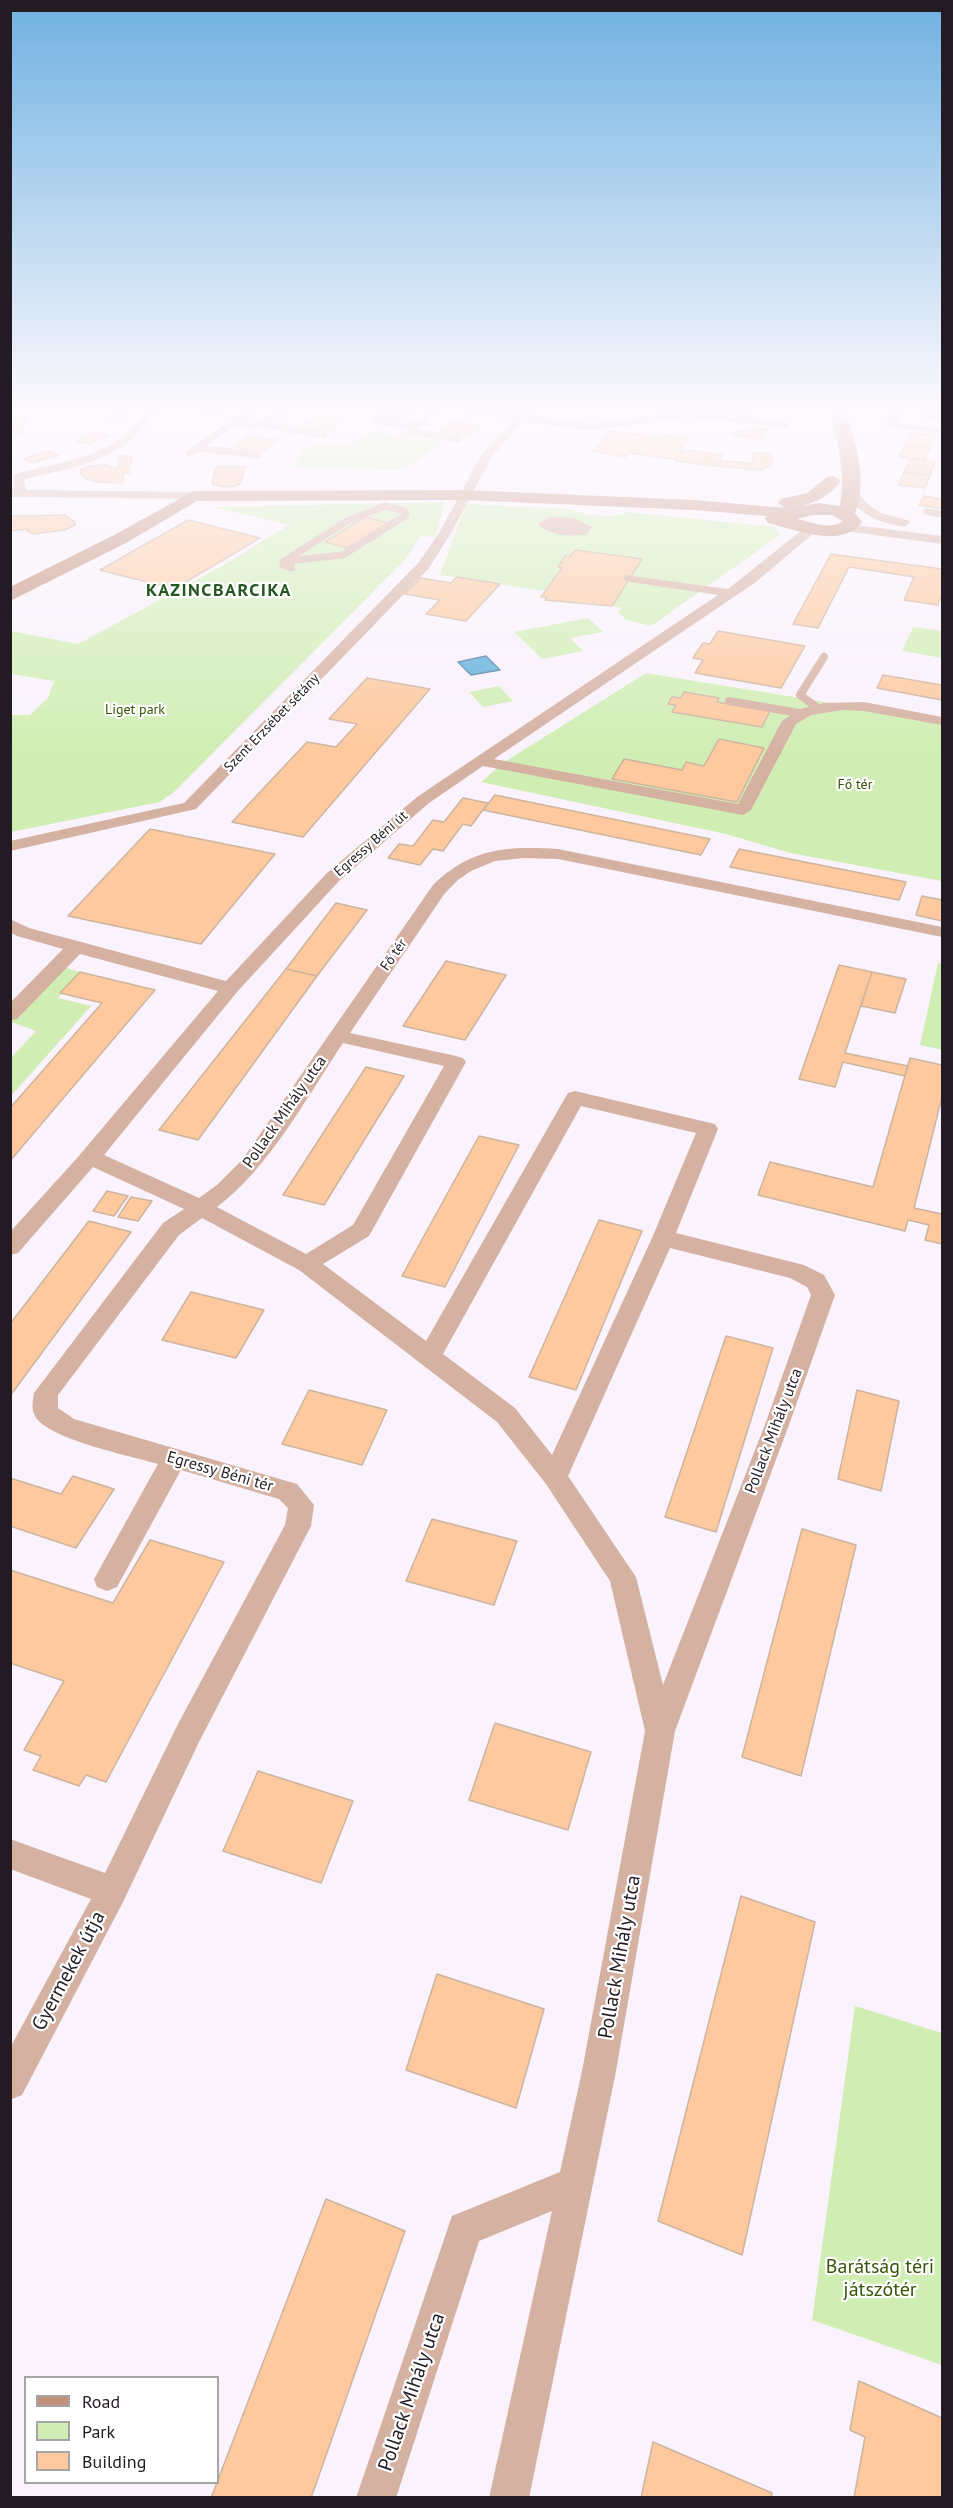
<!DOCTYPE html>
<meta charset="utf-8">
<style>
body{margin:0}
#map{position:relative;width:953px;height:2508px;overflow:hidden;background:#faf2fc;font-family:"PT Sans",sans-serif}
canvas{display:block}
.frame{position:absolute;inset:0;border:12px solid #221b24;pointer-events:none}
.legend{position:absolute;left:24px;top:2376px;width:195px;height:108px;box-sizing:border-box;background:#fff;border:2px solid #a7a4a7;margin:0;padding:8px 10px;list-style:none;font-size:18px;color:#221b24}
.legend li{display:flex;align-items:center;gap:12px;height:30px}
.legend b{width:30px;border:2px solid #a7a4a7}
</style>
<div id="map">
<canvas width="953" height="2508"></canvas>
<div class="frame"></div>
<ul class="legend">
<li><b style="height:8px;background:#c39079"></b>Road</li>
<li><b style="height:16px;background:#d0eeb3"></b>Park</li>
<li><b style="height:16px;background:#fec99e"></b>Building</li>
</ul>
</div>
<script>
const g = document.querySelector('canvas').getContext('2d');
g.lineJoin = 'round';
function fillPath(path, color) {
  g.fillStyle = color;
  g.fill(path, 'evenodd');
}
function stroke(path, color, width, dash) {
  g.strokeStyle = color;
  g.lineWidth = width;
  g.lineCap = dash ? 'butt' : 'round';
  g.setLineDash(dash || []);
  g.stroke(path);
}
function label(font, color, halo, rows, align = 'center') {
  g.font = font + ' "PT Sans",sans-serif';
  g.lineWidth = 4.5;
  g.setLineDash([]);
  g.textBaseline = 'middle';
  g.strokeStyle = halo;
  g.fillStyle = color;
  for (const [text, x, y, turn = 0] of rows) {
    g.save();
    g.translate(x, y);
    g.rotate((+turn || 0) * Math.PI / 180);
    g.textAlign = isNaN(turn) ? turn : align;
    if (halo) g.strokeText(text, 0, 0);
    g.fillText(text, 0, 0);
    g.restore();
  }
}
fillPath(new Path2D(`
 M370,431l74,11 -41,28 -109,-2 8,-20 22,-4h26z
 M445,502l-10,35 -14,-1 -16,24 -231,232 -14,10 -149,30v-117h19l18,-17 6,-17 -43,-7v-43l67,13 146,-79 65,-40 -77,-18z
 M466,504l105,5 18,6 22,1 16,-4 148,15 5,8 -129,91 -24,-6 -9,-7 3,-5 -9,-2 30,-47 -67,-9 -30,41 -105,-16z
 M588,618l15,14 -33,6 13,13 -41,8 -28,-27z
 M913,627l29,4v27l-40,-7z
 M646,673l296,48v160l-152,-28 -64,-19 -245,-52 22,-19z
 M499,686l14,15 -30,6 -14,-15z
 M938,963l4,1v86l-22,-5z
 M64,967l16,5 -22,26 33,8 -80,90v-38l25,-27 -24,-9z
 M855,2006l87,27v332l-130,-45z`), '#d0eeb3');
const water = new Path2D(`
 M486,656l14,14 -29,5 -13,-13z`);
fillPath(water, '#5aacd9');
stroke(water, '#4980a3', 1.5);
const building = new Path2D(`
 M11,404h20l-2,7h-19z
 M215,404h22l-17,12 -19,-3z
 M721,404h35l-9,12 -32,-4z
 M927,406l15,2v12l-21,-3z
 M387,407l29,4 -13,10 -29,-4z
 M113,411h17l-4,10h-18z
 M313,417l29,4 -13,10 -30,-4z
 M27,419l-6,14h-11v-13z
 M451,421l30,4 -11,11 -31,-4z
 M752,427l17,2 -8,10 -29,-4 4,-5 12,1z
 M610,431l49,6 2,-2 28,3 -15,21 -46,-6 -3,4 -32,-6z
 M95,432l14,3 -19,9 -14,-3z
 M911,433l24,2 -5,13 -25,-3z
 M248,436l30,4 -15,11 -30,-4z
 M905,445l25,3 -5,12 -26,-3z
 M683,450l39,5 -7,11 -40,-5z
 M49,451l10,4 -27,8 -9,-4z
 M753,453l17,1 3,11 -13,5 -43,-4 4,-5 32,2z
 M119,456h13l-3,17h-5l-1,10 -26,-1 -11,-3 -6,-6 1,-3 9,-4 16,-1 12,4z
 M910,459l25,3 -5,13 -26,-3z
 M216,467h29l-4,16 -5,3 -12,1 -12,-3z
 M904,472l26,3 -5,13 -26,-3z
 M924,496l18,3v10l-23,-4z
 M65,515l10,7v3l-10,5 -32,4 -6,-3 1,-2 -18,2v-15z
 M365,517l23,6 -41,25 -22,-6z
 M188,520l72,18 -86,51 -74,-19z
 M575,550l67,9 -30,47 -67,-6 2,-3h-6l21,-29 -4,-1 7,-11 5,1z
 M831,554l111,15v25l-4,11 -34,-5 10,-23 -65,-10 -31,61 -25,-4z
 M457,577l43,7 -34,37 -40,-7 14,-14 -35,-6 16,-16 30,5z
 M718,631l87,15 -24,42 -86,-15 8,-13 -10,-2 10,-15 7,1z
 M883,675l59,10v15l-65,-12z
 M367,678l63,11 -127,148 -71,-15 75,-80 29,5 21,-23 -28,-5z
 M684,692l35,6 -2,4 53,9 -8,16 -90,-15 4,-7 -8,-1 4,-7 9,1z
 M719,739l45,9 -27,54 -125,-23 12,-20 58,11 4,-8 18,4z
 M495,795l215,44 -9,16 -218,-45z
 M463,798l25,5 -17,23 -8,-2 -20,27 -10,-2 -13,16 -32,-7 11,-14 14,2 20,-26 11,2z
 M150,829l125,25 -74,90 -133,-28z
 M739,849l167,33 -7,18 -169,-33z
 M922,896l20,4v21l-26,-6z
 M336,903l31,7 -50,66 -31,-7z
 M446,961l60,14 -41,65 -62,-14z
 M839,965l33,7 -27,81 63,13 -3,10 -62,-14 -8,25 -36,-8z
 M286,969l31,7 -119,164 -39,-10z
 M80,972l75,18 -145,171v-53l92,-105 -42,-10z
 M872,972l34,7 -11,34 -34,-7z
 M910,1058l32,7v32l-28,111 28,6v30l-17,-4 4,-15 -21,-5 -3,11 -147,-36 12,-33 103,25z
 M366,1067l38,9 -80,129 -41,-10z
 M479,1136l40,9 -74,142 -43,-11z
 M107,1191l21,5 -14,20 -21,-5z
 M131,1197l21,4 -14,20 -20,-4z
 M599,1220l43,11 -66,159 -47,-13z
 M89,1221l42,11 -121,164v-72z
 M191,1292l73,18 -28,48 -74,-18z
 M726,1336l47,12 -57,184 -51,-15z
 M309,1390l78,20 -25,55 -80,-21z
 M857,1390l42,11 -18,90 -43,-12z
 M73,1476l41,13 -38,59 -66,-22v-48l51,16z
 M432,1519l85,22 -23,64 -88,-24z
 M802,1529l54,16 -55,231 -59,-19z
 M150,1540l74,22 -118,220 -20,-7 -7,11 -46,-16 8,-14 -17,-6 40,-69 -54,-18v-93l103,33z
 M495,1723l96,29 -23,78 -99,-30z
 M258,1771l95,30 -32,82 -98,-32z
 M741,1896l74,26 -73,333 -84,-34z
 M437,1974l107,35 -28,99 -110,-38z
 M326,2199l79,32 -94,267h-100z
 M859,2381l83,37v80h-88l11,-61 -15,-7z
 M653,2442l119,51 -1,5h-130z`);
fillPath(building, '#fec99e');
stroke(building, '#cdb49f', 1.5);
stroke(new Path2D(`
 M441,405l-32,27 50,7
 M571,407l3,-3
 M520,418l71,9 98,-13 96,10
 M376,421l39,5
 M265,425l59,10
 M198,448l60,7
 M190,453l49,-34
 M385,506l20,5 1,4 -63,40 -48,5 -5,4 1,4 -8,-3v-3l64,-41z
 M927,512l15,2`), '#d5b1a2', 7);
stroke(new Path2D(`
 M729,701l70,12
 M818,708l-18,-13 24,-38`), '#d5b1a2', 8);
fillPath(new Path2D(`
 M149,404h10c-23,53 -83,64 -135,75l2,11 168,2 6,4 -2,3 -188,-2v-8h4v-15c49,-12 111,-19 135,-70z
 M252,404h11l-19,18c23,5 33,-19 54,-18 -17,20 -38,30 -64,22l-2,-2 3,-7z
 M432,404h23l63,10 10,-10h11l-46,51 -42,78 -22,35 -233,241 -186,42v-10l174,-38 235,-241 20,-29 43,-79 31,-34 -76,-13z
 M897,404h10l-10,18 45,6v6l-56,-7 -2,-2z
 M852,488l4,1c16,24 26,25 52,31l2,3 -6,4c-26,-5 -44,-11 -58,-35z
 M549,517l24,1 19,9 -5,7c-15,3 -38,2 -49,-10z
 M848,524l94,12v8l-98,-13 -2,-3z
 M811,525l6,4 -2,3 -59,50 -262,177 244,45 44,-83 18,-12 24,-6 40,-1 78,15v8l-78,-14 -21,-1 -32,5 -15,9 -45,86 -8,5 -260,-49 -54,37 -90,78 -102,111 -133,163 95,43 18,-13 25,-25 191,-275c38,-37 74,-39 125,-36l384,78v10l-384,-78 -34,-1 -29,3 -24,10 -13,9 -13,13 -95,140 106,23 7,2 3,4 -97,174 -46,28 103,77 139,-243 3,-5 7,-2 140,33 3,5 -42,104 128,32 20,10 11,20 -45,127 -115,309 -59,340 -87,427h-40l63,-287 -73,30 -83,257h-40l96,-282 108,-44 22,-101 63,-340 -35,-150 -64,-97 -49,-62 -198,-152 -97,-52 -23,17 -121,160v13l16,11 223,65 17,21 -3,21 -112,216 -76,160 -101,193 -12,5v-52l81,-149 -81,-30v-30l95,34 74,-151 106,-197 3,-17 -9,-9 -98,-29 -64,117 -10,4 -10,-4 -3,-8 64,-115c-27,-8 -111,-25 -123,-48 -4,-7 -2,-16 -1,-23l129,-170 21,-14 -91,-42 -75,86 -8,2v-23l68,-75 140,-166 -138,-37 -63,65 -7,2v-18l53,-54 -46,-13 -7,-4v-13l19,9 197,53 101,-108 90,-76 301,-202 -88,-13 -5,-1 -2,-3 2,-3 103,14 79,-63zM343,1043l101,23 -91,159 -47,29 -89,-47c52,-39 90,-110 126,-164zM581,1106l115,27 -44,105 -100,217 -37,-47 -72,-54zM670,1248l120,30 17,9 4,8 -45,127 -103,263 -27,-108 -68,-101z`), '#d5b1a2');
fillPath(new Path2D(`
 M828,404h15c11,32 26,76 12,109l7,9c-20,28 -68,7 -94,1l-3,-4 2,-3 -73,-6 -230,-10 -267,1 -71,42 -116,58v-14l104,-52 80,-44 270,-1 230,10 91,8 -7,-5 3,-4 26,-6 20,-16 6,-1 8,5c-12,17 -32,25 -53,27l31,-5 21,3c6,-37 -3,-67 -12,-102zM812,515h20l11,6c-12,10 -32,1 -46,-2z`), '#c39079');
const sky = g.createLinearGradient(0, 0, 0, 755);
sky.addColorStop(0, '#6fb1e2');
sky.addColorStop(0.54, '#fdf9fe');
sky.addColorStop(1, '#fdf9fe00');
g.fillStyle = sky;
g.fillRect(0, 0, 953, 755);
label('14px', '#365405', '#fff', [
 ["Liget park",135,710],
 ["Fő tér",855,785]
]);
label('14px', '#221b24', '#fff', [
 ["Szent Erzsébet sétány",272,723,-46],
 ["Egressy Béni út",371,844,-41],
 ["Fő tér",394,955,-55]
]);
label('16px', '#221b24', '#fff', [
 ["Pollack Mihály utca",285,1112,-55],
 ["Pollack Mihály utca",774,1431,-69],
 ["Egressy Béni tér",220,1472,16]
]);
g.letterSpacing = '1.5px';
label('bold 18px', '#245722', '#fff', [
 ["KAZINCBARCIKA",219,591]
]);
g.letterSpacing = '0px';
label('20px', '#221b24', '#fff', [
 ["Pollack Mihály utca",620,1957,-80],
 ["Gyermekek útja",69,1971,-62],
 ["Pollack Mihály utca",412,2392,-71]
]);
label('20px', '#365405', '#fff', [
 ["Barátság téri",880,2267],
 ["játszótér",880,2290]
]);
</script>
